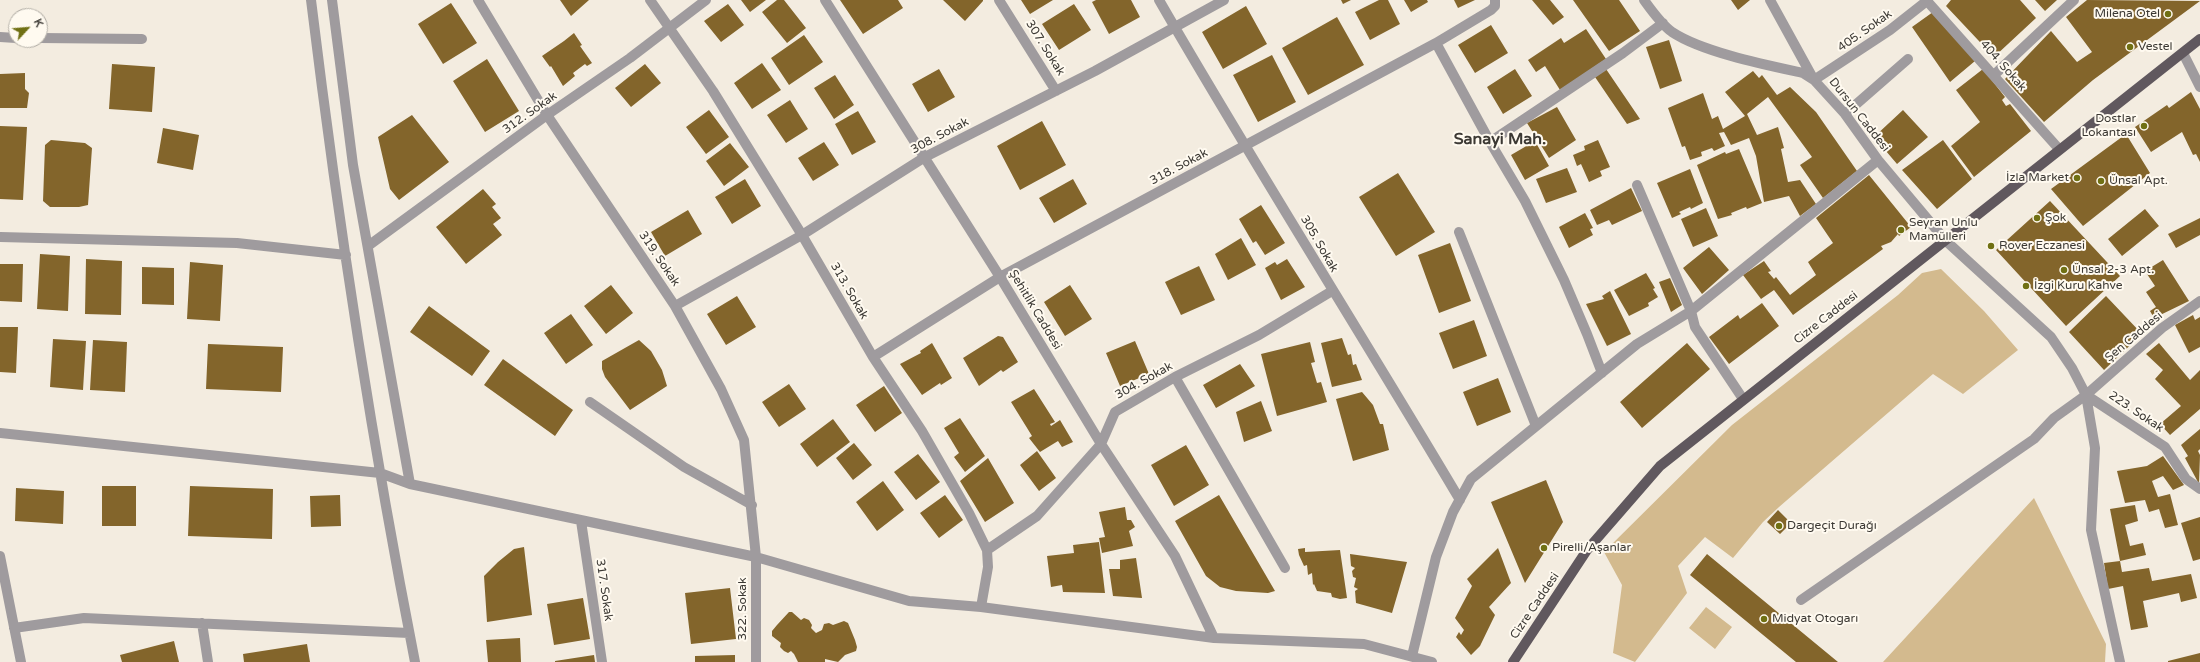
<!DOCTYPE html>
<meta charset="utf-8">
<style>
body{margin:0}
#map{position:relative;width:2200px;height:662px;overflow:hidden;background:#f3ece0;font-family:"Varela Round",sans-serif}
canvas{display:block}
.north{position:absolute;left:8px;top:8px;width:40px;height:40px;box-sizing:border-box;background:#fffaf0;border:1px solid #b1ada5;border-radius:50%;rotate:64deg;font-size:11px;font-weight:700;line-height:16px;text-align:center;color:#3c3934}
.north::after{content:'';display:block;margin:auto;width:14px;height:18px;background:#707013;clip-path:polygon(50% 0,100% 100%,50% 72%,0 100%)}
</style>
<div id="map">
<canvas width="2200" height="662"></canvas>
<div class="north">K</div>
</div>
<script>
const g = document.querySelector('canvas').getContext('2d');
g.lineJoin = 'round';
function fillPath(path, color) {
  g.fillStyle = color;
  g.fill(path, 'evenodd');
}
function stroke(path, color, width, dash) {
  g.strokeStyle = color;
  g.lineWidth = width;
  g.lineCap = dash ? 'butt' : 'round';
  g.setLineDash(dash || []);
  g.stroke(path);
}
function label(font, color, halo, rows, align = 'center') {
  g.font = font + ' "Varela Round",sans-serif';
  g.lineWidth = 4;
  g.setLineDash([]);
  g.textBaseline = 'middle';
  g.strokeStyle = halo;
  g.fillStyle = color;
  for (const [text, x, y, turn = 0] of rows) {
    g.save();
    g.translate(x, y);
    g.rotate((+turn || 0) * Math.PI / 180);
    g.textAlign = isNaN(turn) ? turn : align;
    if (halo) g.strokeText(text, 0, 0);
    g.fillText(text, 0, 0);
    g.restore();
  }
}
fillPath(new Path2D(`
 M1941,269l43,42 34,39 -55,44 -30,-20 -154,133 -16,15 -30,36 -28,-21 -27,29 9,27 -52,69 -22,-9 9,-68 -18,-33 128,-127 166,-130 24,-22z
 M2034,498l72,146 -1,18h-222z
 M1706,607l26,20 -17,22 -26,-21z`), '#d3ba8e');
fillPath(new Path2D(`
 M560,0h29l-18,16z
 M741,0h25l-16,12z
 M777,0h7l22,28 -19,15 -25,-31z
 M840,0h58l5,8 -40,26z
 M943,0h40v1l-18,20z
 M1021,0h32l-23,14z
 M1096,0h35l9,17 -31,17 -17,-32z
 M1341,0h10l-8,4z
 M1379,0h9l12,24 -30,16 -15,-28z
 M1404,0h23l1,2 -17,10z
 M1454,0h21l-17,8z
 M1532,0h18l14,17 -11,8z
 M1573,0h46l21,31 -31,20z
 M1731,0h19l-12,10z
 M1951,0h69l16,18 -42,39 -48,-51z
 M2035,0h22l-12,11z
 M2087,0l113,1 -107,79 -49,42 -39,-43 46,-48 26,31 15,-10 -26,-35z
 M451,3l26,40 -34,21 -25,-40z
 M728,4l16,21 -23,17 -17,-21z
 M1074,4l17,26 -32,20 -17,-26z
 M1246,6l21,38 -44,25 -21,-37z
 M1933,12l42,49 -25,21 -38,-55z
 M1337,17l27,48 -56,30 -26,-47z
 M1491,25l17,28 -33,20 -17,-28z
 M1586,29l20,30 -46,31 -15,-24 -9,6 -8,-12 33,-22 3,5z
 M574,33l8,12 -2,1 12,17 -5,3 -2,-2 -12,9 2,3 -12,10 -12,-20 -1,1 -8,-11 22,-15z
 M804,35l19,27 -34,23 -18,-27z
 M1669,40l13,41 -22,8 -14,-42z
 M1272,55l24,47 -38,20 -25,-47z
 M487,59l32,52 -34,21 -32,-51z
 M762,63l19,27 -29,19 -18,-26z
 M112,64l43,3 -3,45 -43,-3z
 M645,64l16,19 -30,24 -16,-19z
 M939,69l16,28 -27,15 -16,-28z
 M1515,69l17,27 -29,18 -16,-27z
 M1606,69l34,50 -13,5 -32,-47z
 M1983,69l22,28 -3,3 4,6 4,-2 21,27 -57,46 -23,-31 29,-24 -24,-32z
 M1753,71l6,7 3,-3 15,20 13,-8 26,25 41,59 -34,27 -23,-33 12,-8 -44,-60 -21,17 10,21 21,-8 6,21 -3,1 7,33 12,-2 16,24 -16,12 -11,-20 -25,6 -8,-46 -7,-18 -18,7 -7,-13 -5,1 6,13 -11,5 -2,-3 -11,4 1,4 -12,4 -5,-14 -3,1 -14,-39 35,-15 9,26 6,-3 5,13 22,-13 -20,-24z
 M25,73v16l4,4 -2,15h-27v-34z
 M835,75l19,30 -20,14 -20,-31z
 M2191,92l9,17v53l-4,-8 -3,1 -11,-23 -31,20 -16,-25 32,-22 2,3z
 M790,100l18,29 -22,14 -19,-28z
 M1557,107l19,33 -27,18 -22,-35z
 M709,110l20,27 -23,17 -20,-27z
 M1903,110l25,27 -31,27 -23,-27z
 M858,111l18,31 -24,13 -17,-31z
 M412,115l37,47 -50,38 -9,-11 -12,-52z
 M1042,121l24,44 -46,25 -23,-44z
 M0,126l27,1 -4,73 -23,-1z
 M163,128l36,7 -6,35 -36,-7z
 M2126,134l24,39 -67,53 -32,-37z
 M51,140l34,3 7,5 -4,57 -9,2h-29l-7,-6 2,-56z
 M1598,140l12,27 -10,4 2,5 -13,6 -8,-18 -4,2 -4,-11 12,-5 -1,-4z
 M1943,140l29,39 -35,30 -35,-39z
 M1535,141l14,25 -24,14 -14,-25z
 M824,142l15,23 -26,16 -15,-23z
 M730,143l19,24 -25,19 -18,-25z
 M1739,149l23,54 -15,6 -1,-2 -15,6 1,2 -14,4 -21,-54 28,-13 1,2z
 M1567,168l10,24 -31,11 -10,-24z
 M1690,169l13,34 -12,6 -1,-2 -11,5 2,2 -9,4 -15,-35z
 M1398,173l37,59 -39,24 -37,-59z
 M1869,175l42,52 -12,9 -1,-2 -7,8 -10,4 2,3 -90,66 -19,-25 -13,9 -18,-24 21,-14 7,10 -3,1 6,7 2,-2 14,18 26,-20 -8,-13 25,-19 -17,-25z
 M745,179l16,27 -29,18 -17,-27z
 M1073,179l14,25 -33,19 -15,-25z
 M1631,188l11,23 -30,14 -3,-5 -12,5 -7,-15z
 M483,189l13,15 -4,3 9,11 -8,6 9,11 -36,29 -30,-37z
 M2050,201l70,75 -54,50 -70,-76z
 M1261,205l24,38 -20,12 -9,-14 -3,2 -14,-24z
 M1706,208l12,28 -25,11 -12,-28z
 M2145,209l14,17 -37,30 -14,-17z
 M688,210l14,24 -37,22 -14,-24z
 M1585,213l8,15 -3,1 3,6 -24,13 -10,-21z
 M2200,218v17l-24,13 -8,-14z
 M1241,238l15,27 -28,15 -13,-26z
 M1450,243l21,58 -32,12 -21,-58z
 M1709,247l20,23 -27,24 -19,-26z
 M40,254l30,2 -2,55 -31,-2z
 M86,259l36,2 -1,54 -36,-1z
 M1287,259l18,28 -24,13 -16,-32 10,-6 2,3z
 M2163,260l26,41 -35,17 -4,-7 6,-4 -10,-15 9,-6 -10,-15z
 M190,262l33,3 -3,56 -33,-2z
 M0,264h23l-1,38 -22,-1z
 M1199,266l16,34 -34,15 -16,-33z
 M142,267l32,1v37l-32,-1z
 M1646,273l9,15 -2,1 5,8 -10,6 1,3 -20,10 -15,-26z
 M1670,278l12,27 -11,7 -12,-30z
 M611,285l22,28 -27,21 -22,-28z
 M1070,285l22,34 -27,17 -21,-34z
 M1610,291l21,43 -24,12 -21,-42 18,-5 -2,-3z
 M737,296l19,31 -30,18 -19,-31z
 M2106,296l36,38 -38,36 -35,-38z
 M1762,303l17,23 -50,38 -20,-27 29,-22 2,4z
 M429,306l61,45 -18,25 -62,-44z
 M571,314l22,31 -27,19 -22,-31z
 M2193,315l2,5 5,-3v30l-11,6 -14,-28z
 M1474,320l13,36 -34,13 -14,-36z
 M0,327h18l-2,46 -16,-1z
 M998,336l5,1 15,25 -15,10 -2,-2 -22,16 -16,-28z
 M1342,338l6,17 3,-1 2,11 3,-1 6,16 -30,7 -11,-44z
 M53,339l33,2 -3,49 -33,-3z
 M93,340l34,2 -2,50 -35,-2z
 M639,340l12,11 11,19 5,16 -37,24 -25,-33 -3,-8v-8z
 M1135,341l14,33 -29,12 -14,-33z
 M1310,342l5,20 -4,1 6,20 4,-1 6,20 -50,14 -16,-62z
 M932,343l20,35 -11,7 -1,-2 -18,12 -22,-31 21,-11 -1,-2z
 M1687,343l23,26 -68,59 -22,-26z
 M2159,343l31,37 10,-10v39l-30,26 -10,-11 21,-18 -26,-27 8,-9 -17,-16z
 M208,344l75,3 -2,45 -75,-3z
 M503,359l70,51 -18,26 -71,-51z
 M1240,364l15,22 -39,22 -13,-23z
 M1498,378l13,34 -34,14 -14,-34z
 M789,384l17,25 -27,18 -17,-25z
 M884,386l18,27 -27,19 -19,-27z
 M1034,389l21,33 -5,2 1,2 9,-6 13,22 -11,5 -4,-6 -18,11 -11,-14 3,-2 -21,-34z
 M1362,392l11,13 7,19h3l6,26 -36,11 -17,-62z
 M1261,401l11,30 -28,11 -8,-30z
 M960,418l25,38 -20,16 -11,-15 5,-4 -15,-25z
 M833,419l17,23 -33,25 -17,-23z
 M2200,429v20l-2,2 2,4 -1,29 -14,-26 3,-2 -7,-11z
 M854,443l18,22 -19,15 -17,-22z
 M1186,445l23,40 -35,21 -23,-41z
 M1037,451l19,27 -17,13 -19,-26z
 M918,454l22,28 -24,18 -22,-28z
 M2163,456l21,29 -11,5 -10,-14 -11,5 6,16 12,-3 8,31 -13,3 -6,-19 -10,3 -4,-12 -20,3 -8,-32 30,-5z
 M988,458l26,45 -29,19 -25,-41z
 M1546,480l17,42 -38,61 -34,-81z
 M883,481l21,29 -27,21 -21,-29z
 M102,486h34v40h-34z
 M190,486l83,3 -1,50 -84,-3z
 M16,488l48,3 -1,33 -48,-3z
 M340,495l1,31 -30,1 -1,-31z
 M945,495l18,25 -24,18 -19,-25z
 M1219,495l56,96 -7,2 -32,-2 -16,-4 -14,-11 -31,-55z
 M2135,505l3,16 -13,4 5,21 13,-3 3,12 -26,6 -10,-52z
 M1125,507l2,13h4l4,7 -6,4 4,15 -31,7 -3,-15 6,-1 -6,-25z
 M1778,510l13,13 -11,11 -13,-12z
 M2200,517v42l-7,2 -12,-38z
 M1099,542l6,51 -42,-1 -1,-7 -11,2 -4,-31 27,-3 -1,-8z
 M524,547l8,68 -45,7 -3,-46 14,-14 16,-13z
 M1305,548v4l35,-2 7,48 -7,1 -8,-2 -1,-4 -14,-2 -3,-7 -1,1 -1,-12 -4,2 -1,-10 -3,1 -5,-11 -1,-6z
 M1498,548l13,35 -22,24 6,8 -15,31 -9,9 -15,-18 3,-5 2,3 3,-5 -9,-12 17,-32 -5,-7z
 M1350,554l57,8 -15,51 -36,-10 -1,-12 3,-2 -4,-2 2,-9 -3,-1 -1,-6 3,-3 -4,-2z
 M1707,554l131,108h-42l-106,-87z
 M1136,558l6,40 -29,-2 -4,-27h11v-9z
 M2120,561l2,11 27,-4 3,13 39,-7 6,24 -16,4 -2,-9 -36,8 5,26 -17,3 -8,-44 -15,3 -4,-26z
 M730,588l6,51 -45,5 -6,-51z
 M583,598l7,41 -36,6 -7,-41z
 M789,612h3l9,8 3,-2 5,2 3,5 -1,3 5,5 6,-3 2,-6 5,-1 4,2 11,-4 4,2 7,17 2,7 -1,4 -11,4 -7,7 -13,-3v3h-27l-4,-8 -3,-3 -3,2 -4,-2 -4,-4 1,-4 -9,-7v-5l5,-6z
 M520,638l1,24h-33l-2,-22z
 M174,641l5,21h-57l-2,-7z
 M307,644l3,18h-66l-1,-8z
 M2200,653v9h-32v-1z
 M594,655l1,7h-40v-1z
 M735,655v7h-40v-6z`), '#83652b');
stroke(new Path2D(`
 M311,0c27,222 61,443 104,662
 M332,0l21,165 57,319
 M478,0l69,115 128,191 46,83 23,51 12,117v105
 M650,0l63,91 89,144 71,122 49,74 47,82 18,37 1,17 -7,40
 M825,0l175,277 101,167 74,112 39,82
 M999,0l57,91
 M1159,0c97,168 202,333 301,500
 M1644,0c8,11 17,24 28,32 30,20 94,33 131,41l11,7 31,34 33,46 68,81 105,96 21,31 14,27 9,53 -4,82 29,132
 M1770,0l44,80 76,-50 38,-30
 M1927,1l132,148
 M0,37l16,1
 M40,38l102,1
 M1436,43l54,99 35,59 39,79 23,54 15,39
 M2183,53l17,34
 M1994,75l80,-75
 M1845,114l63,-55
 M1490,142l133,-89 40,-30
 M1637,185l54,126 4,16 48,72
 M1459,232l77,194
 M0,237l237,6 109,12
 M368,246l179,-131 83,-57 76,-58
 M675,306l127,-71 123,-78 170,-86 129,-71
 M873,357l127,-80 436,-234 55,-33 4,-4v-6
 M1175,377l110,191
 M2086,395l79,52 21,32 14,10
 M590,402l94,65 68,38
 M0,433l380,40 30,11 346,73 153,44 72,6 233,31 150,6 68,18
 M581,521l21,141
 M987,550l50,-34 64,-72 14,-32 60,-35 84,-42 73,-44
 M0,556l21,106
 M1801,600l233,-161 20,-21 32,-23 76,-67 38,-27
 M202,623l6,39
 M14,628l70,-10 325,15
 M1412,656l24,-99 17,-45 18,-33 166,-135 54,-33 187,-151`), '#9f9b9e', 10);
stroke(new Path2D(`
 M1513,662l74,-112 73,-84 540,-427`), '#60585e', 10);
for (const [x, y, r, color] of [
 [2168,14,4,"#707013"],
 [2130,47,4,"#707013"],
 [2144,126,4,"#707013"],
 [2077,178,4,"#707013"],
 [2101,181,4,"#707013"],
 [2037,218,4,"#707013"],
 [1901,230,4,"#707013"],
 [1991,246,4,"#707013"],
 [2064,270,4,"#707013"],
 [2026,286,4,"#707013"],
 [1779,526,4,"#707013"],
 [1544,548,4,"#707013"],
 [1764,619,4,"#707013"]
]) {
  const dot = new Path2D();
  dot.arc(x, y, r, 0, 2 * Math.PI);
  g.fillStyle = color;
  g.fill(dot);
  stroke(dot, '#fffaf0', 1.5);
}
label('12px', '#3c3934', '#fffaf0', [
 ["Milena Otel",2160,14,"right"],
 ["Vestel",2138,47],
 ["Dostlar",2136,119,"right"],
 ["Lokantası",2136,133,"right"],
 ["İzla Market",2069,178,"right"],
 ["Ünsal Apt.",2109,181],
 ["Şok",2045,218],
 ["Seyran Unlu",1909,223],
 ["Mamülleri",1909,237],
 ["Rover Eczanesi",1999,246],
 ["Ünsal 2-3 Apt.",2072,270],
 ["İzgi Kuru Kahve",2034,286],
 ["Dargeçit Durağı",1787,526],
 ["Pirelli/Aşanlar",1552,548],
 ["Midyat Otogarı",1772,619]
], 'left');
label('12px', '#3c3934', '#fffaf0', [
 ["405. Sokak",1865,31,-35],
 ["307. Sokak",1045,48,58],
 ["404. Sokak",2003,66,49],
 ["312. Sokak",530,113,-35],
 ["Dursun Caddesi",1859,115,52],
 ["308. Sokak",940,136,-28],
 ["318. Sokak",1179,167,-28],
 ["305. Sokak",1319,244,60],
 ["319. Sokak",659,259,56],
 ["313. Sokak",849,291,60],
 ["Şehitlik Caddesi",1035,310,59],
 ["Cizre Caddesi",1826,318,-38],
 ["Şen Caddesi",2134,337,-40],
 ["304. Sokak",1144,381,-29],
 ["223. Sokak",2136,412,34],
 ["317. Sokak",604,590,82],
 ["Cizre Caddesi",1535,606,-56],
 ["322. Sokak",743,609,-90]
]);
label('bold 16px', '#3c3934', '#fffaf0', [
 ["Sanayi Mah.",1500,140]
]);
</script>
